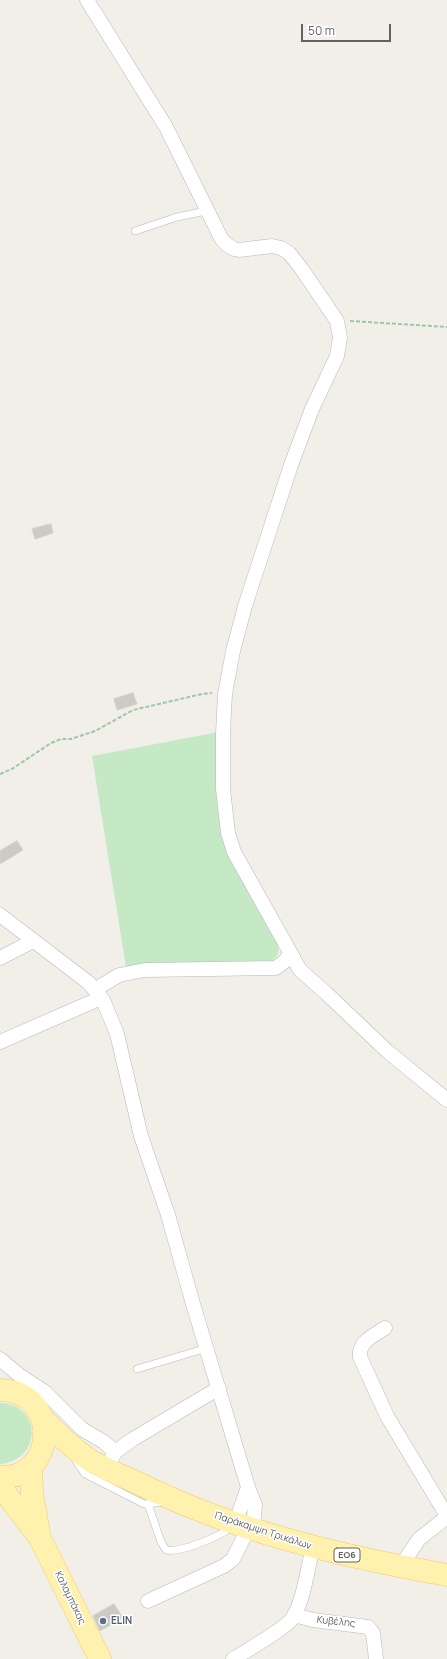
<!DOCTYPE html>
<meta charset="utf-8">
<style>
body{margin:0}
#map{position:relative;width:447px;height:1659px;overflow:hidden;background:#f1efe8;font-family:Manrope,sans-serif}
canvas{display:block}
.scale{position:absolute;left:301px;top:24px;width:90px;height:18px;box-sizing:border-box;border:2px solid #5f6368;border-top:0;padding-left:5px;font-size:12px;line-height:14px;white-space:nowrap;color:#5f6368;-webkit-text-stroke:3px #fff;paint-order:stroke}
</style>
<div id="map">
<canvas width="447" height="1659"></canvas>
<div class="scale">50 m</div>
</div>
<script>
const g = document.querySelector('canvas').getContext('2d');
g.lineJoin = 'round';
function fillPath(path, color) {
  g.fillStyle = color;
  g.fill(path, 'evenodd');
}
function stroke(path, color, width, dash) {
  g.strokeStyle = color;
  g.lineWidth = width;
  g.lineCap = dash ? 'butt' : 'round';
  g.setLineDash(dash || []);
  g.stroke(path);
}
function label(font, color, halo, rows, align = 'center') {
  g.font = font + ' Manrope,sans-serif';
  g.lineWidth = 3;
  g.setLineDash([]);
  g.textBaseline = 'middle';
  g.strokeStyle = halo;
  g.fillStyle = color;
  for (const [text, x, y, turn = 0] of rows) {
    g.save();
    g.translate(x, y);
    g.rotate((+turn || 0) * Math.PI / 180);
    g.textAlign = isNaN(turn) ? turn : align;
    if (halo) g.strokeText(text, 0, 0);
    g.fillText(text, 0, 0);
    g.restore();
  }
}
fillPath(new Path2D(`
 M219,732v74l58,136c3,10 1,13 -5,20l-146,5 -34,-211z
 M0,1403c42,1 43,57 0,61z`), '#c5e8c5');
const building = new Path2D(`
 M51,524l2,9 -18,6 -3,-10z
 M133,693l4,11 -20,6 -3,-11z
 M17,841l6,9 -23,14v-13z
 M114,1604l9,14 -23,13 -7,-15z`);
fillPath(building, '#cccac5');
stroke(building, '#d6d1c6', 1);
const lane = new Path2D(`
 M135,231l42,-14 29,-6
 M137,1369l70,-21
 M75,1459l10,15 59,30 22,-2
 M148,1504l13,38 5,8c15,3 55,-14 67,-24`);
const street = new Path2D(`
 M87,0l79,127 55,111 5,6 8,5 5,1 33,-4 9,2 8,5 12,15 36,53 3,17 -3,18 -25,53 -21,56 -46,141 -12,45 -8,43 -2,39v56l5,44 6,19 66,118 26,23 61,58 60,49
 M0,915l89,68 14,17 14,34 24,102 27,79 25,89 55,183 7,18 -1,12 -21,42 -9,7 -76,35
 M0,958l33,-17
 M101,986l18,-11 26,-5 131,-2 9,-7 5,-7
 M0,1042l101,-44
 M385,1328c-12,8 -27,14 -25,29l27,59 60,100
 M0,1359l19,16 26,17 37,37 22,13 11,10
 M111,1460l4,-8 18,-13 86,-51
 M235,1524l13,-37
 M401,1566l18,-27 28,-22
 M294,1615l19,5 55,7 5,6 3,26
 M233,1659c14,-9 49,-28 59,-40 11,-15 16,-53 21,-72`);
const primary = new Path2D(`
 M0,1390c61,1 57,90 0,87
 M43,1419c13,14 29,28 45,40 16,10 35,17 52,25 97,48 201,72 307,91
 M31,1467l1,27 7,39
 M0,1486l40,52 60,121`);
stroke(lane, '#b5b8bc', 8);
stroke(street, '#b5b8bc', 15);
stroke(primary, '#f2c960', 23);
stroke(new Path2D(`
 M350,321l97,6
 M0,774l12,-5 39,-26 10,-4h10l24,-8 38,-21 69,-16 10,-1`), '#9cc7a9', 2, [4, 2]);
stroke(lane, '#fff', 7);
stroke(street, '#fff', 14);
stroke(primary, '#fff2af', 22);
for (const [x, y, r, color] of [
 [103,1621,4,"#5c6f8a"]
]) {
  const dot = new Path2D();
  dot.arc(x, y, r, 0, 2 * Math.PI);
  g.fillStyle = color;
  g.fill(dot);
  stroke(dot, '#fff', 1.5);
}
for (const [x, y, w] of [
 [347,1555,26]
]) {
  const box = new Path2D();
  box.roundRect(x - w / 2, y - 7, w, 14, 3);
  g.fillStyle = '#fff';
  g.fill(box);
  stroke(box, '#5f6368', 1);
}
label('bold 9px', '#5f6368', null, [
 ["ΕΟ6",347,1555]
]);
label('10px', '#5f6368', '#fff', [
 ["Παράκαμψη Τρικάλων",263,1531,18],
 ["Καλαμπάκας",70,1598,64],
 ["Κυβέλης",336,1622,6]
]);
label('bold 10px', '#4e5e75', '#fff', [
 ["ELIN",111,1621]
], 'left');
</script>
